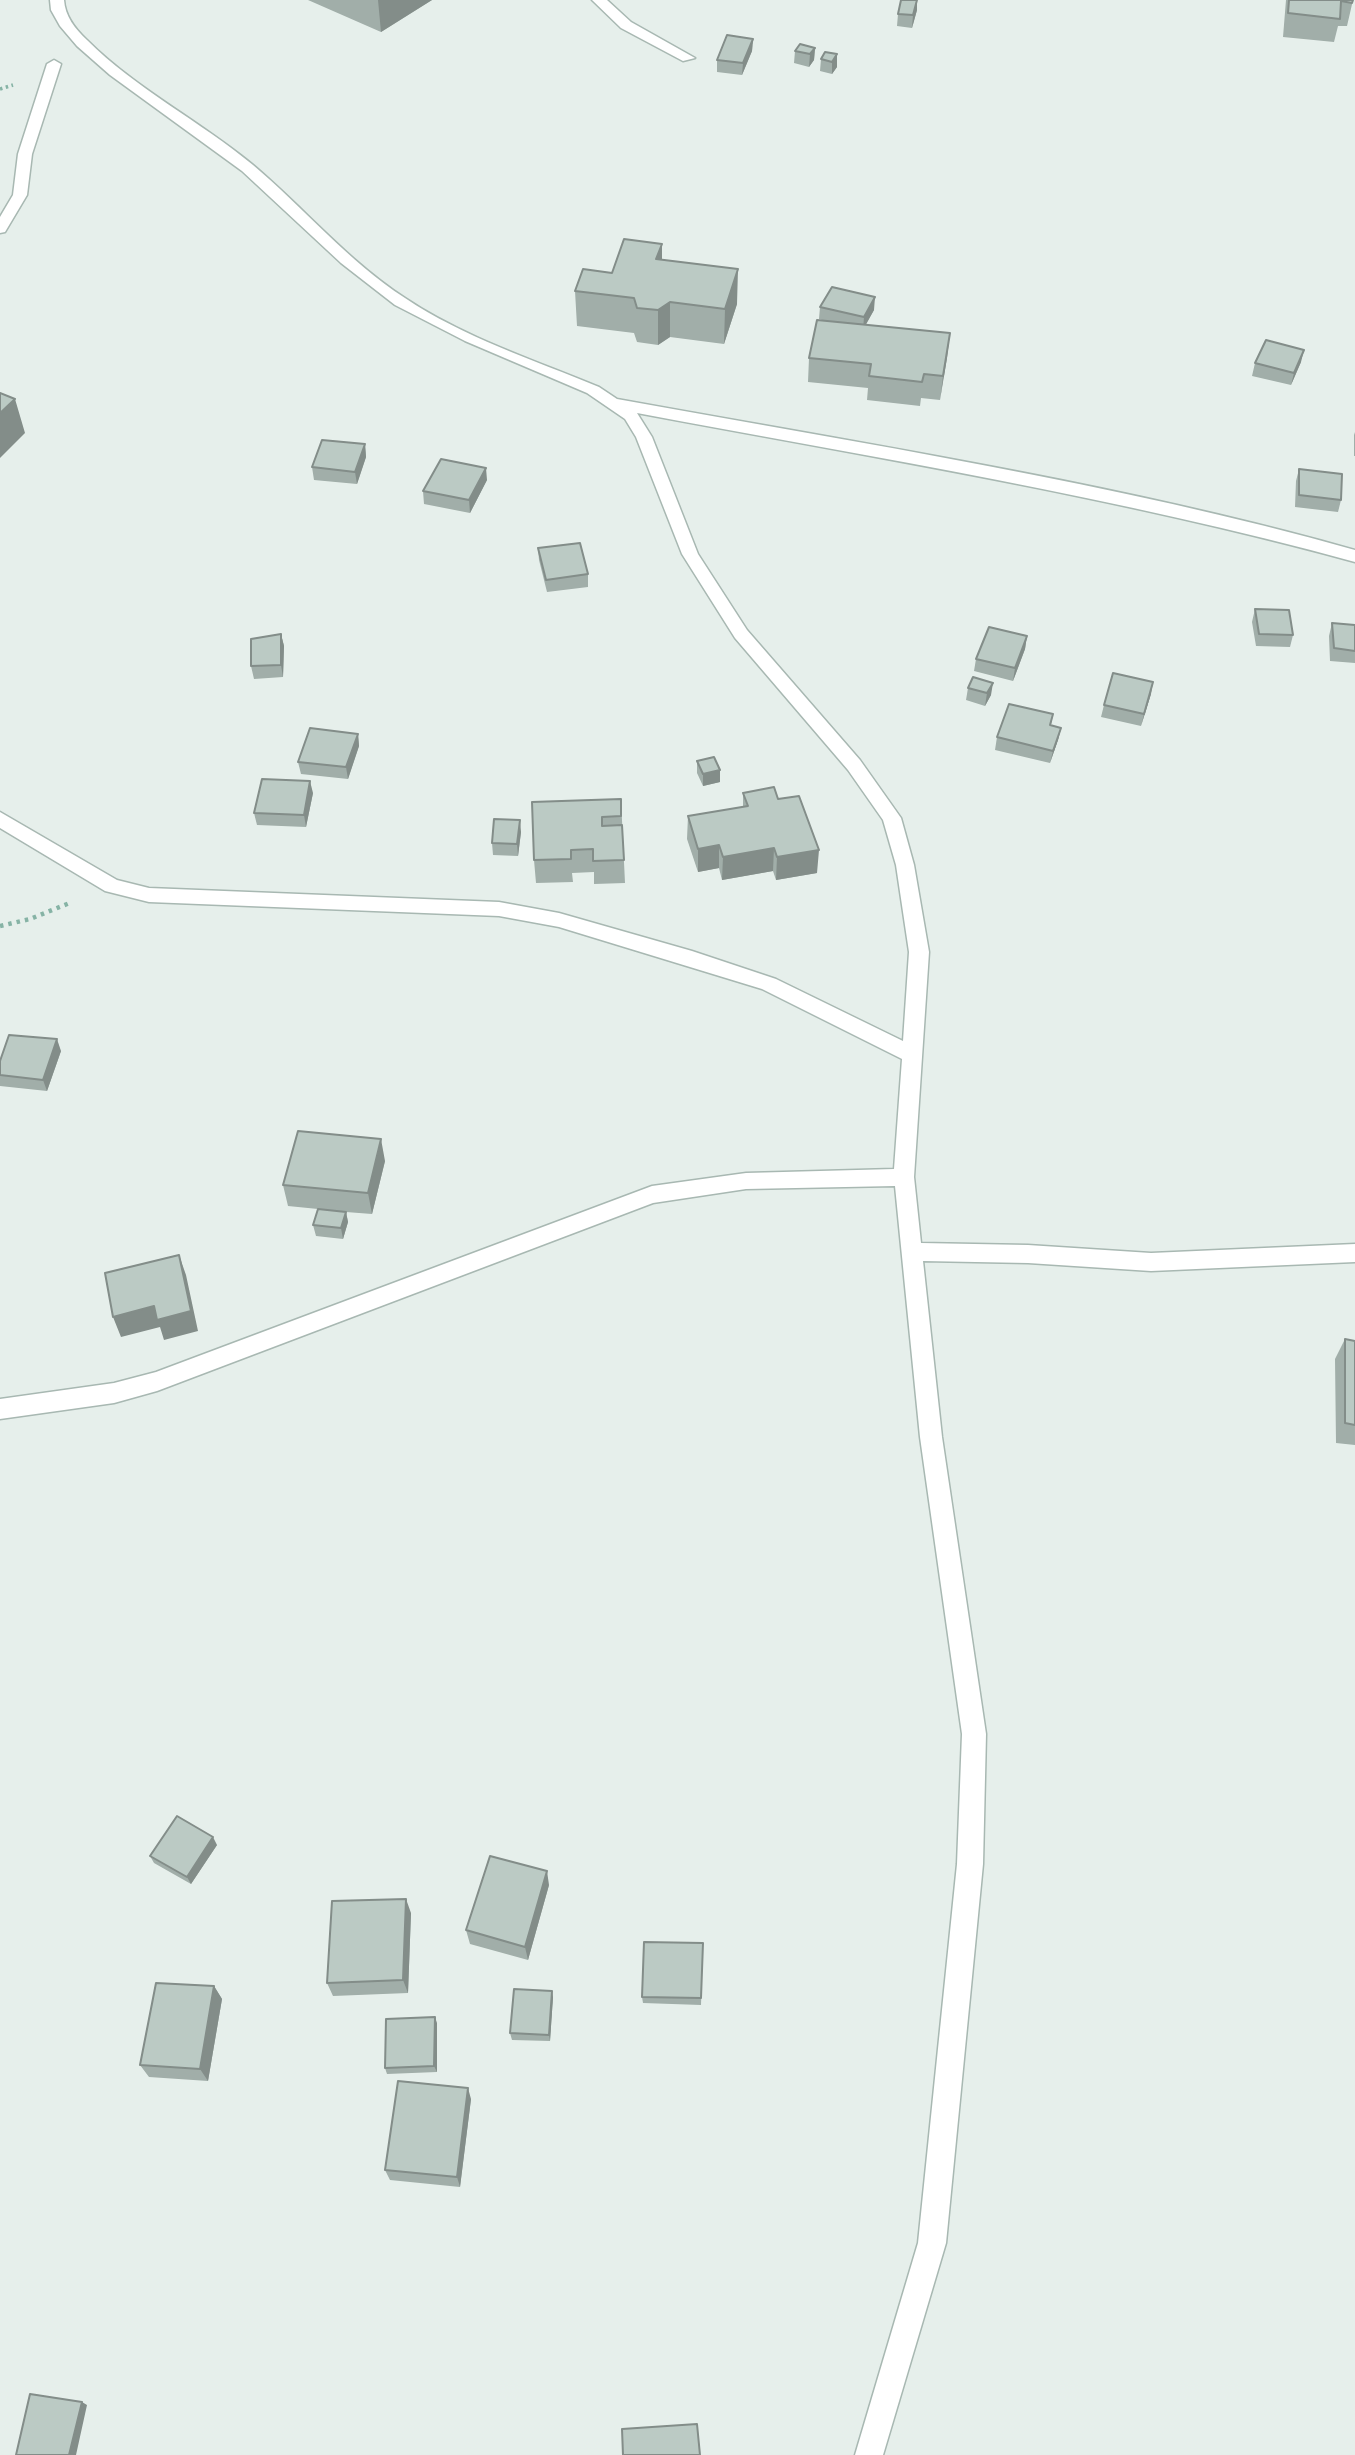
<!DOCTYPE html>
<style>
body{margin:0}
canvas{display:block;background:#e6efeb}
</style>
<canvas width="1355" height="2455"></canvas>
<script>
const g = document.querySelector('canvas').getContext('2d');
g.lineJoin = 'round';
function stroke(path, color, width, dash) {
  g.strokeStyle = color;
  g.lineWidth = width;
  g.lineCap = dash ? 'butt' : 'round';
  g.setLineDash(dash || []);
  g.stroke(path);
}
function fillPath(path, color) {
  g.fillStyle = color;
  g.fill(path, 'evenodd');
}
const street = new Path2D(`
 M50,0h14c1,16 11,29 23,40 49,49 113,81 166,125 51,43 95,96 152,133 58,39 129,62 194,89l18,12c246,45 497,83 738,151v12c-236,-65 -478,-104 -718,-149l15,24 46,117 49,76 113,130 41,58 13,47 15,87 -15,225 7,66 107,2 123,8 204,-9v18l-204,9 -123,-8 -105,-2 19,176 44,297 -3,130 -37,379 -63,212h-28l63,-212 39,-379 5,-130 -42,-297 -25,-251 -149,3 -93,14 -496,188 -43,12 -114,16v-20l114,-16 42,-11 496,-186 94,-13 148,-4 8,-110 -140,-70 -203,-62 -60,-11 -350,-14 -44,-11 -105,-63v-16l117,68 32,8 350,14 60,11 133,38 84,28 127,62 6,-89 -13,-87 -13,-45 -35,-50 -113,-132 -53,-84 -46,-117 -11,-18 -38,-26 -122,-52 -70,-36 -54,-42 -99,-92 -132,-96 -33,-29 -17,-20 -9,-16z
 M592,0h15l24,22 64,36 -12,3 -62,-33z
 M54,60l7,4 -29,90 -5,41 -22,37 -5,1v-16l13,-22 5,-41 29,-90z`);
stroke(street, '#a8b8b2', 3);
stroke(new Path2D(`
 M0,89l13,-4`), '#86b3a5', 3.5, [2.5, 3.5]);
stroke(new Path2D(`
 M0,926l30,-7 42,-17`), '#86b3a5', 4.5, [3.5, 5]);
fillPath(street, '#fff');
fillPath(new Path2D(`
 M308,0h124l-51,32z
 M1286,0h67l-6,26h-9l-4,16 -51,-5z
 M917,10l-5,18 -15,-2 1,-12z
 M753,39l-1,12 -10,24 -25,-3v-12z
 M815,48l-1,12 -5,7 -15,-4 1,-12z
 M837,54v13l-5,7 -12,-3 1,-12z
 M662,260l75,44 -13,40 -54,-7 -12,8 -21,-3 -3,-9 -57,-7 -2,-35 37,-18z
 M820,307l54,3 -9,15 85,8 -10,67 -19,-2 -1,8 -53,-6 1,-12 -60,-6 1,-24 16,-37 -6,-2z
 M1301,362l-10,23 -39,-9 3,-13z
 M1355,432v24h-1v-21z
 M365,444l1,13 -9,27 -43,-4 -2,-13z
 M1299,469l42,31 -3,12 -43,-5 1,-26z
 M487,480l-17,33 -46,-9 -1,-13z
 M538,548l50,26v13l-41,5 -8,-32z
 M1255,609l38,26 -3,12 -34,-1 -4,-24z
 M1332,623l23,2v38l-25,-2 -1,-25z
 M281,634l3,12 -1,31 -29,2 -3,-13z
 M1027,636l-2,13 -12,32 -39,-10 2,-12z
 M973,677l18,18 -6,11 -19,-6 2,-12z
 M1151,694l-10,32 -40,-9 3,-12z
 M1053,714l-2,11 10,3 -3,12 -8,23 -55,-13 2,-13z
 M358,734l1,12 -11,33 -47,-5 -3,-12z
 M697,761l23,21 -17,4 -6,-13z
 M313,793l-7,34 -49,-2 -3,-12z
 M743,793l35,6 39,74 -41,7 -3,-9 -51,9 -3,-12 -21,4 -11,-33 1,-23 55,-9z
 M621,799l4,84 -31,1v-12l-22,1 1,9 -37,1 -2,-23z
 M521,832l-3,24 -25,-1 -1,-12z
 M61,1051l-14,40 -47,-5v-25z
 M385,1161l-13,53 -26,-2 2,10 -5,17 -27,-3 -3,-11 5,-16 -30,-3 -5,-21z
 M1345,1339l10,2v104l-19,-2 -1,-84z
 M217,1845l-26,39 -37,-21 -4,-7z
 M549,1885l-21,75 -58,-16 -4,-14z
 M411,1913l-3,80 -75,3 -6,-13z
 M703,1943l-2,62 -58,-2 -1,-6z
 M214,1986l8,13 -14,82 -59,-4 -9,-12z
 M553,1997l-3,44 -38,-1 -2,-7z
 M437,2023v49l-50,2 -2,-6z
 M471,2099l-11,88 -70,-7 -5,-10z`), '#a1aea9');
fillPath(new Path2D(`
 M378,0h54l-51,32z
 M917,0v10l-5,18 1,-13z
 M753,39l-1,12 -10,24 1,-12z
 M815,48l-1,12 -5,7 1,-13z
 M837,54v13l-5,7v-12z
 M662,244v35l-6,-20z
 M738,269l-1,35 -13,40 1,-35z
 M875,297l-1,13 -11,20 1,-13z
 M670,302v35l-12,8v-35z
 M950,333l-3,25 -7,42 3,-24z
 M1304,350l-3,12 -10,23 3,-12z
 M15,399l10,34 -25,25v-45z
 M365,444l1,13 -9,27 -2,-12z
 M486,468l1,12 -17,33 -1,-13z
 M281,634l3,12 -1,31 -2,-12z
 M1027,636l-2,13 -12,32 2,-13z
 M1153,682l-2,12 -10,32 3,-12z
 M993,683l-2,12 -6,11 2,-13z
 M1061,728l-3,12 -8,23 3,-12z
 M358,734l1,12 -11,33 -2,-12z
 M720,770v12l-17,4v-12z
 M310,781l3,12 -7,34 -2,-12z
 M520,820l1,12 -3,24 -1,-12z
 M719,845v23l-21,4v-23z
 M774,848l-1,23 -51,9 1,-23z
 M819,850l-2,23 -41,7 1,-23z
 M57,1039l4,12 -14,40 -4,-11z
 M381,1139l4,22 -13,53 -4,-21z
 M346,1212l2,10 -5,17 -2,-11z
 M179,1255l7,20 12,56 -34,9 -4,-13 -39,10 -8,-20 41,-11z
 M213,1837l4,8 -26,39 -4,-7z
 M547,1871l2,14 -21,75 -3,-13z
 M406,1899l5,14 -3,80 -5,-13z
 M214,1986l8,13 -14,82 -8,-12z
 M552,1991l1,6 -3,44 -1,-6z
 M435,2017l2,6v49l-3,-6z
 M468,2088l3,11 -11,88 -3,-10z
 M82,2402l5,3 -11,50h-7z`), '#838d89');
const building = new Path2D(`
 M901,0h16l-4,15 -15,-1z
 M1289,0h64l-1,3 -11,-2 -1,18 -52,-6z
 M727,35l26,4 -10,24 -26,-3z
 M800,44l15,4 -5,6 -15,-3z
 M825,52l12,2 -5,8 -11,-3z
 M624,239l38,5 -6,15 82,10 -13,40 -55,-7 -12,8 -21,-2 -3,-10 -59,-7 8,-22 29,4z
 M832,287l43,10 -11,20 -44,-10z
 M817,320l133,13 -7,43 -19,-2 -2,8 -53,-6 2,-12 -62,-6z
 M1266,340l38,10 -10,23 -39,-10z
 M0,393l15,6 -15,14z
 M322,440l43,4 -10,28 -43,-5z
 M441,459l45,9 -17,32 -46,-9z
 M1299,469l43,5 -1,26 -42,-5z
 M580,543l8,31 -42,6 -8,-32z
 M1255,609l34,1 4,25 -34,-1z
 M1332,623l23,2v26l-21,-3z
 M989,627l38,9 -12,32 -39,-9z
 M281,634v31l-30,1v-27z
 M1113,673l40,9 -9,32 -40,-9z
 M973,677l20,6 -6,10 -19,-5z
 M1009,704l44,10 -3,11 11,3 -8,23 -56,-14z
 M310,728l48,6 -12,33 -48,-5z
 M714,757l6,13 -17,4 -6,-13z
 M262,779l48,2 -6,34 -50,-2z
 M774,787l4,12 21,-3 20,54 -42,7 -3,-9 -51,9 -4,-12 -21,4 -10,-33 60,-10 -5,-13z
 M621,799v17l-19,1v9l20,-1 2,35 -31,1v-12l-22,1v9l-37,1 -2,-58z
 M494,819l26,1 -3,24 -25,-1z
 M9,1035l48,4 -14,41 -43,-5v-14z
 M298,1131l83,8 -13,54 -85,-8z
 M318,1209l28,3 -5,16 -28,-3z
 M179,1255l12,56 -34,9 -3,-14 -41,11 -8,-44z
 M1345,1339l10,2v84l-10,-2z
 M177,1816l36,21 -26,40 -37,-21z
 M490,1856l57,15 -22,76 -59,-17z
 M406,1899l-3,81 -76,3 5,-82z
 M644,1942l59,1 -2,55 -59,-1z
 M156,1983l58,3 -14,83 -60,-4z
 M514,1989l38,2 -3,44 -39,-2z
 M435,2017l-1,49 -49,2 1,-49z
 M398,2081l70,7 -11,89 -72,-7z
 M30,2394l52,8 -13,53h-53z
 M697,2424l3,31h-77l-1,-26z`);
fillPath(building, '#bbcac4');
stroke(building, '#838d89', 2);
</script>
